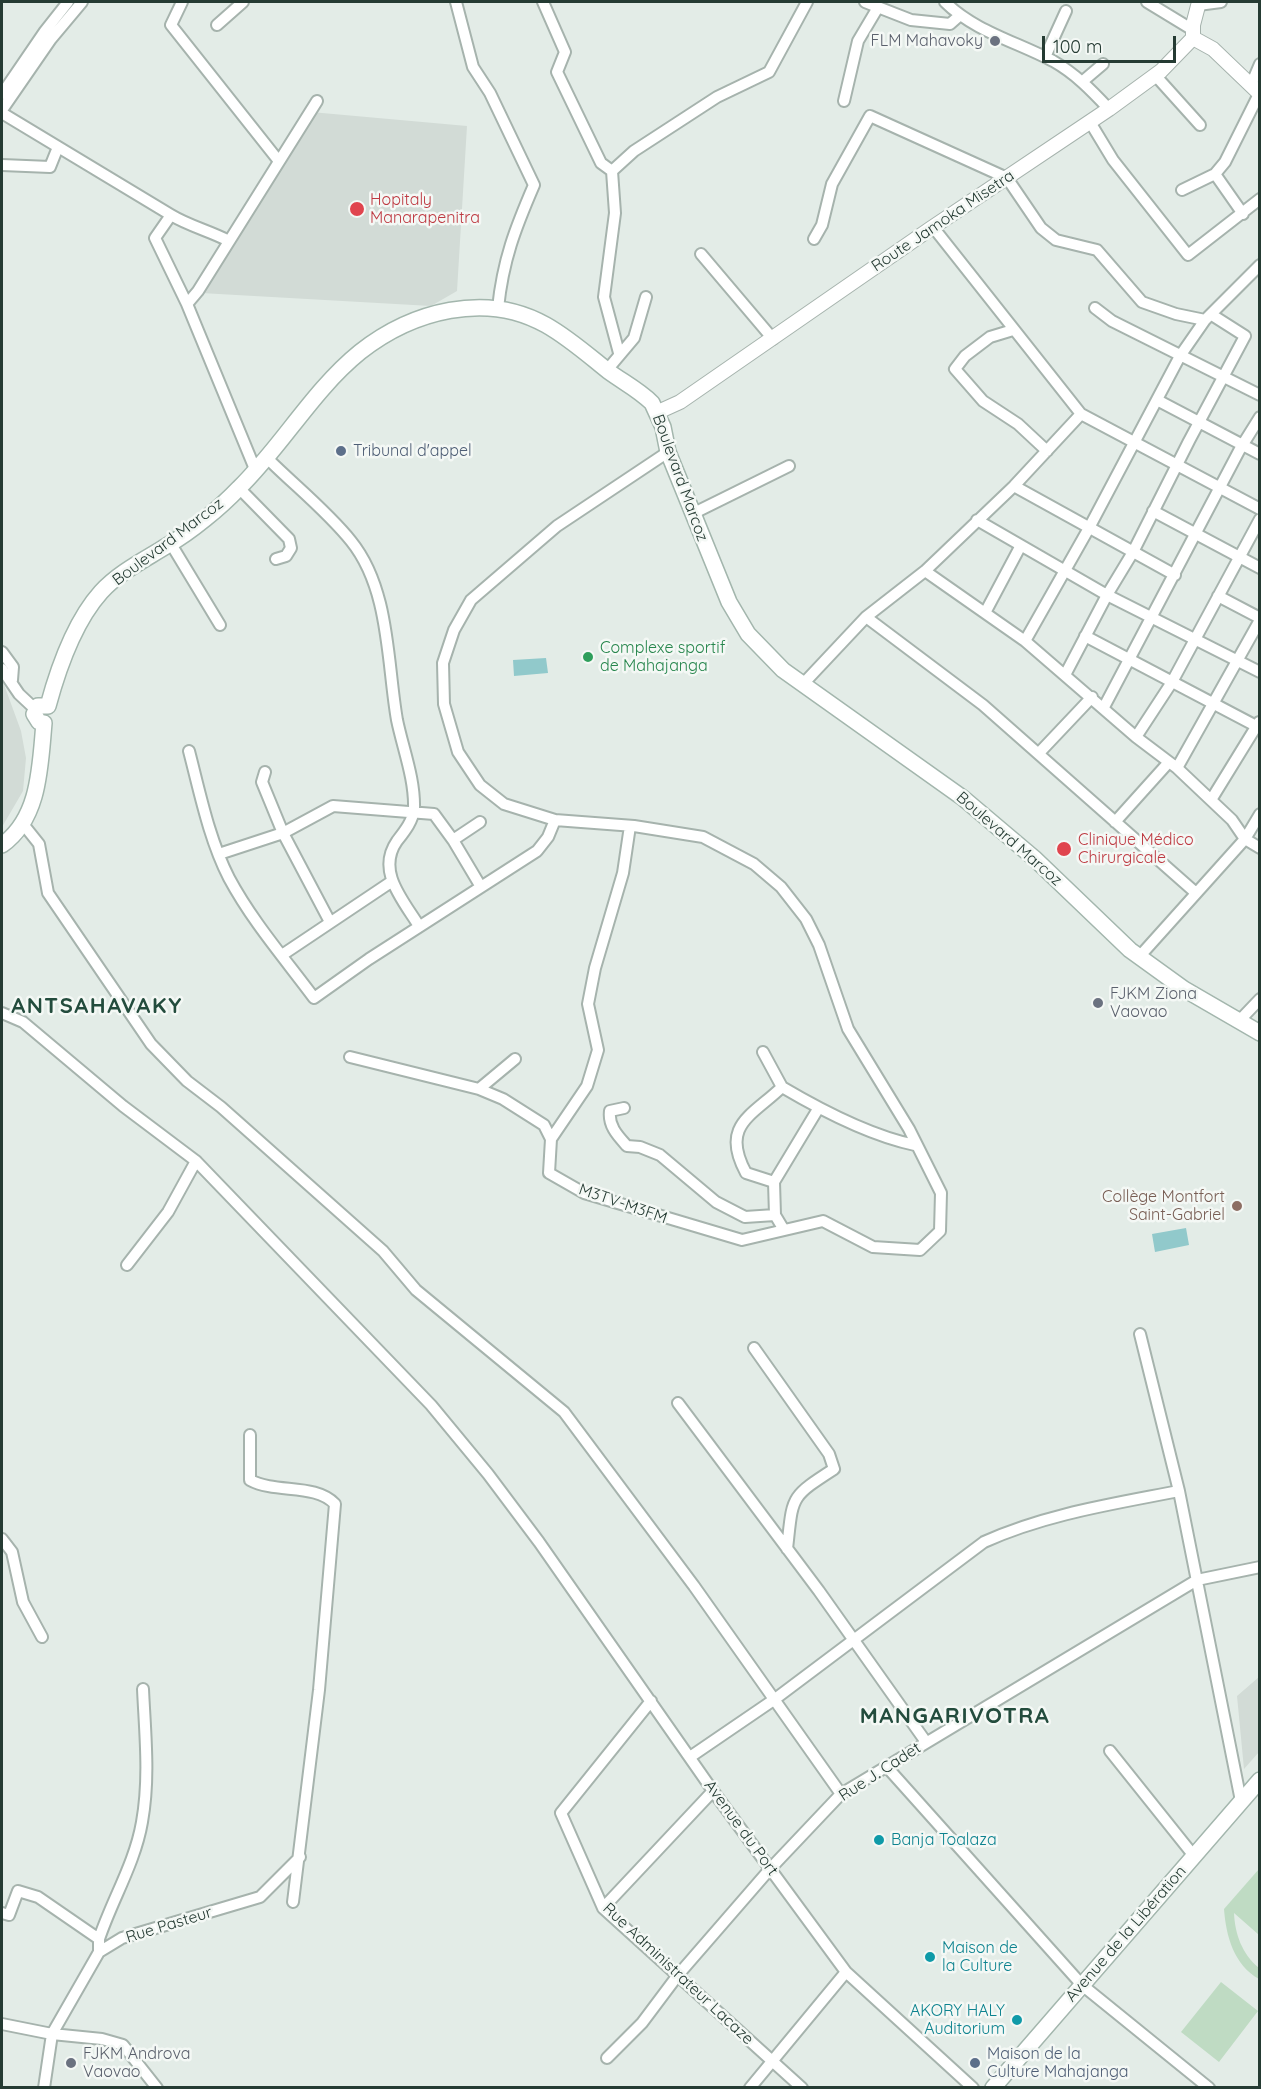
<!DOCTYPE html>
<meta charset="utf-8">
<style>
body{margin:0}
#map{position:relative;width:1261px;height:2089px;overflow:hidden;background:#e3ece7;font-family:Quicksand,sans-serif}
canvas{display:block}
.frame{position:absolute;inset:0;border:3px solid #253b33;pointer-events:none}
.scale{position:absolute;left:1042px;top:36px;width:134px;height:27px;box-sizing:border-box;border:3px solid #253b33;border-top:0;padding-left:8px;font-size:18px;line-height:21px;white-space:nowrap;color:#253b33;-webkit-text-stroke:4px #f4f8f5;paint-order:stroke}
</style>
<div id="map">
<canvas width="1261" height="2089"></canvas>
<div class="frame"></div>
<div class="scale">100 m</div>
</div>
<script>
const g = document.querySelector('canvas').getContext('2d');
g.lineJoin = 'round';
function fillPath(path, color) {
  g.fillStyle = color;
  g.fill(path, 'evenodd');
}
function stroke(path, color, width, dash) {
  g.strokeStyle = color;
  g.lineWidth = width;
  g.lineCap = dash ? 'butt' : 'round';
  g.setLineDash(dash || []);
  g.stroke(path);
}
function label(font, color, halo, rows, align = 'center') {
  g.font = font + ' Quicksand,sans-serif';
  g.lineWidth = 5;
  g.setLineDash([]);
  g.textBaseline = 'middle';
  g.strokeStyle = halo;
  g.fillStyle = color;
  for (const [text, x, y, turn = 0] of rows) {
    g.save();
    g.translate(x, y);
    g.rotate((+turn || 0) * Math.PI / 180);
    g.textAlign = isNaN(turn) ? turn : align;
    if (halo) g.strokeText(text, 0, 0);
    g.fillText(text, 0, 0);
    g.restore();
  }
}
fillPath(new Path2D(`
 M311,112l156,14 -10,165 -26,15 -230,-13z
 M2,679l19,52 5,27 -3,33 -21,36z
 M1259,1677v75l-15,17 -7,-73z`), '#d2dbd6');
fillPath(new Path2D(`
 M1259,1869v66l-25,-22c1,21 8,41 25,55v11c-25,-14 -33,-43 -35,-70z
 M1221,1982l37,29 -39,51 -38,-30z`), '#bfdbc3');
fillPath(new Path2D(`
 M546,658l2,15 -34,3 -1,-16z
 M1186,1228l3,17 -34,7 -3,-18z`), '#91c9cb');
const minor = new Path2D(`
 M182,2l-11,23 107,135
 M456,2l17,65 17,26 44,92c-19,44 -31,75 -36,123
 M543,2l22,50 -8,20 44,91 11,8
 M865,2l46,18 39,4 9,-8
 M945,2c29,29 72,40 108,59 23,13 39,30 56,48
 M1147,2l46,28
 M1198,5l23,-3
 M217,25l26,-23
 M1045,57l21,-46
 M1155,75l45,50
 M1083,81l20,-17
 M1251,85l9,-21
 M2,94l43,-63 23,-29
 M844,101l14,-60 19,-32
 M2,110l49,-71 31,-37
 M2,113l169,102 -16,23 32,66 68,165
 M1090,122l23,38 75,95 72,-56
 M2,165l48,2 8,-20
 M1215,174l28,40
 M1182,190l33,-16 10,-12 34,-68
 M171,215c18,11 39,16 58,26
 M933,227l148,187 179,95
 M814,239l8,-14 10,-41 38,-68 137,62 34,50 15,12 41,10 45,52 34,12 29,6
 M701,254l72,85
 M187,304l11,-13 119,-190
 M1095,308l17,13 148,74
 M1013,330l-23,7 -25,19 -10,13 28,32 35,23 29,27
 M619,353l-15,-56 11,-84 -3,-42 22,-20 83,-54 52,-25 38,-70
 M607,370l27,-32 12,-41
 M1157,400l103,54
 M267,458c27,27 60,53 84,83 39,48 36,122 46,179 6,29 18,59 17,89 -1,12 -10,23 -17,32 -21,30 6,59 22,85
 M1014,486l161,89
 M239,488l50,51 2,9 -5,8 -10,3
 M1153,511l107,57
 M692,514l97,-48
 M977,520l130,75 153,77
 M171,544l49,81
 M925,571l100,70 111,96 41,31 55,52 13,19 15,9
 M1218,596l42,22
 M986,611l34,-64
 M866,617l117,88 213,188
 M1085,636l175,92
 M1025,641l64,-113 91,-172 25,-36 55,-55
 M2,652l11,15 -1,13
 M2,669l17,25 16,15
 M1065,675l42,-80 26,-43 56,-111 56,-105 -33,-21
 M803,684l63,-67 59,-46 89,-85 67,-72
 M1104,707l136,-258 20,-32
 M1136,737l36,-55 88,-163
 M189,751c11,42 20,88 40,127 23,43 56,81 85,120l55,-39 168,-108 11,-14 7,-17
 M1039,753l53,-56
 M1177,768l83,-148
 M265,772l-3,10 21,51 47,89
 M1211,800l48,-78
 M1115,822l54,-60
 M23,824l16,20 9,49 103,151 36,37 34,26 162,144 33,39 148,122 130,174 147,208
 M453,840l27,-18
 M219,854l64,-21 50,-27 101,8 19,26 28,47
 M282,955l109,-73
 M1139,957l106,-118 15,-25
 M2,1013l21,9 100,84 73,55 235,244 57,69 51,68 174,249 133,181 127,116
 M1240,1020l20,-21
 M763,1052l19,35c-30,29 -62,38 -36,86l28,9 1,33 9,15
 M350,1057l129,32 24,10 41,26 7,14 -2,34 35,20 158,47 81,-19 50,26 47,3 20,-19 1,-38 -32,-64 -61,-100 -29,-84 -13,-26 -25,-32 -27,-23 -51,-27 -69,-11 -79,-6 -51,-16 -24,-19 -22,-33 -14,-48 -1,-41 11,-33 17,-30 86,-74 111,-74
 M782,1087c39,23 89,49 133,58
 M479,1089l36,-30
 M624,1108l-14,3c-2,15 8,25 17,35l13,1 20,8 56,47 29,15 30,-2
 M551,1139l36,-53 11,-36 -10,-46 7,-36 28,-95 7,-47
 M774,1182l44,-73
 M127,1265l41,-53 28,-51
 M1140,1334l39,157 62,310
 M754,1348l75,106 5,15c-45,29 -41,27 -47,80
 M678,1403l141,188 107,151
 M250,1435v45c26,14 65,3 85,24l-16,186 -26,212
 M2,1539l10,13 11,50 19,35
 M651,1701l-90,112 42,95 199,180
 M1110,1751l84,105
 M690,1757l85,-58 209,-157c62,-28 129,-38 195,-51
 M886,1766l196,219 127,103
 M603,1908l110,-117
 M2,1913l7,2 9,-24 20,6 61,42
 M99,1952v-13c13,-39 36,-76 43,-117 8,-44 3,-89 1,-133
 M2,2024l50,10 50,5 21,6 34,43
 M607,2058l35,-35 36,-48 92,-106 71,-75 356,-214 63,-13
 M44,2088l8,-54 47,-82 23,-14 138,-41 40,-40
 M750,2088l96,-116`);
const tertiary = new Path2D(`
 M1193,38l20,11 47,45
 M1193,38v-13l6,-23
 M658,412l22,-10 250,-173 179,-120 52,-38 32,-33`);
const secondary = new Path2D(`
 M48,706c10,-37 27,-85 53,-114 18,-20 45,-33 67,-47 23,-13 53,-38 71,-57 43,-42 74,-98 121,-136 52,-41 126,-61 186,-27 23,13 42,30 62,46 15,11 31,19 44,32l11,24 5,25 61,150 19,32 35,36 180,128 71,60 96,92 54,39 76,44
 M44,723l-5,-1 -5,-8 4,-8h10
 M2,845c38,-27 38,-79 42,-122
 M993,2088l267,-308`);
stroke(minor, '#a6b3ad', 14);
stroke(tertiary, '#a6b3ad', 16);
stroke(secondary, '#a3b6ad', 18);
stroke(minor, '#fff', 10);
stroke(tertiary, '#fff', 14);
stroke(secondary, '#fff', 15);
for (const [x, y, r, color] of [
 [995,41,6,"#6b7280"],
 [357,209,8,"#e0444e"],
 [341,451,6,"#5c6f8a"],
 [588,657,6,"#2e9e5b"],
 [1064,849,8,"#e0444e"],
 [1098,1003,6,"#6b7280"],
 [1237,1206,6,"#8d6e63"],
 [879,1840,6,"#0f9aa8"],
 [930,1957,6,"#0f9aa8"],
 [1017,2020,6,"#0f9aa8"],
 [71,2063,6,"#6b7280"],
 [975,2063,6,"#5c6f8a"]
]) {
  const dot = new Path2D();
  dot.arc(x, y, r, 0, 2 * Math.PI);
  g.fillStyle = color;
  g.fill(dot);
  stroke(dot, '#f4f8f5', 2);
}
label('16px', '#5b616d', '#f4f8f5', [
 ["FLM Mahavoky",983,41,"right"],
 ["FJKM Ziona",1110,994],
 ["Vaovao",1110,1012],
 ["FJKM Androva",83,2054],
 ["Vaovao",83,2072]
], 'left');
label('16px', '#be3a42', '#f4f8f5', [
 ["Hopitaly",370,200],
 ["Manarapenitra",370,218],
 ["Clinique Médico",1078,840],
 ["Chirurgicale",1078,858]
], 'left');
label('16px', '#253b33', '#f4f8f5', [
 ["Route Jamoka Misetra",943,221,-34],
 ["Boulevard Marcoz",680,478,70],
 ["Boulevard Marcoz",168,542,-37],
 ["Boulevard Marcoz",1009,839,41],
 ["M3TV-M3FM",623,1204,19],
 ["Rue J. Cadet",880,1772,-33],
 ["Avenue du Port",741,1828,54],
 ["Rue Pasteur",169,1925,-17],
 ["Avenue de la Libération",1126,1934,-49],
 ["Rue Administrateur Lacaze",678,1974,43]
]);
label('16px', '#4e5e75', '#f4f8f5', [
 ["Tribunal d'appel",353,451],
 ["Maison de la",987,2054],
 ["Culture Mahajanga",987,2072]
], 'left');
label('16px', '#27864d', '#f4f8f5', [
 ["Complexe sportif",600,648],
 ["de Mahajanga",600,666]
], 'left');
label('16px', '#785e54', '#f4f8f5', [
 ["Collège Montfort",1225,1197],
 ["Saint-Gabriel",1225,1215]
], 'right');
label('16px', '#0d838f', '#f4f8f5', [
 ["Banja Toalaza",891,1840],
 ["Maison de",942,1948],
 ["la Culture",942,1966],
 ["AKORY HALY",1005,2011,"right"],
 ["Auditorium",1005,2029,"right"]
], 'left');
g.letterSpacing = '1.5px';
label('bold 22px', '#234c3d', '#f4f8f5', [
 ["ANTSAHAVAKY",97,1006],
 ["MANGARIVOTRA",955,1716]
]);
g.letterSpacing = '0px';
</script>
